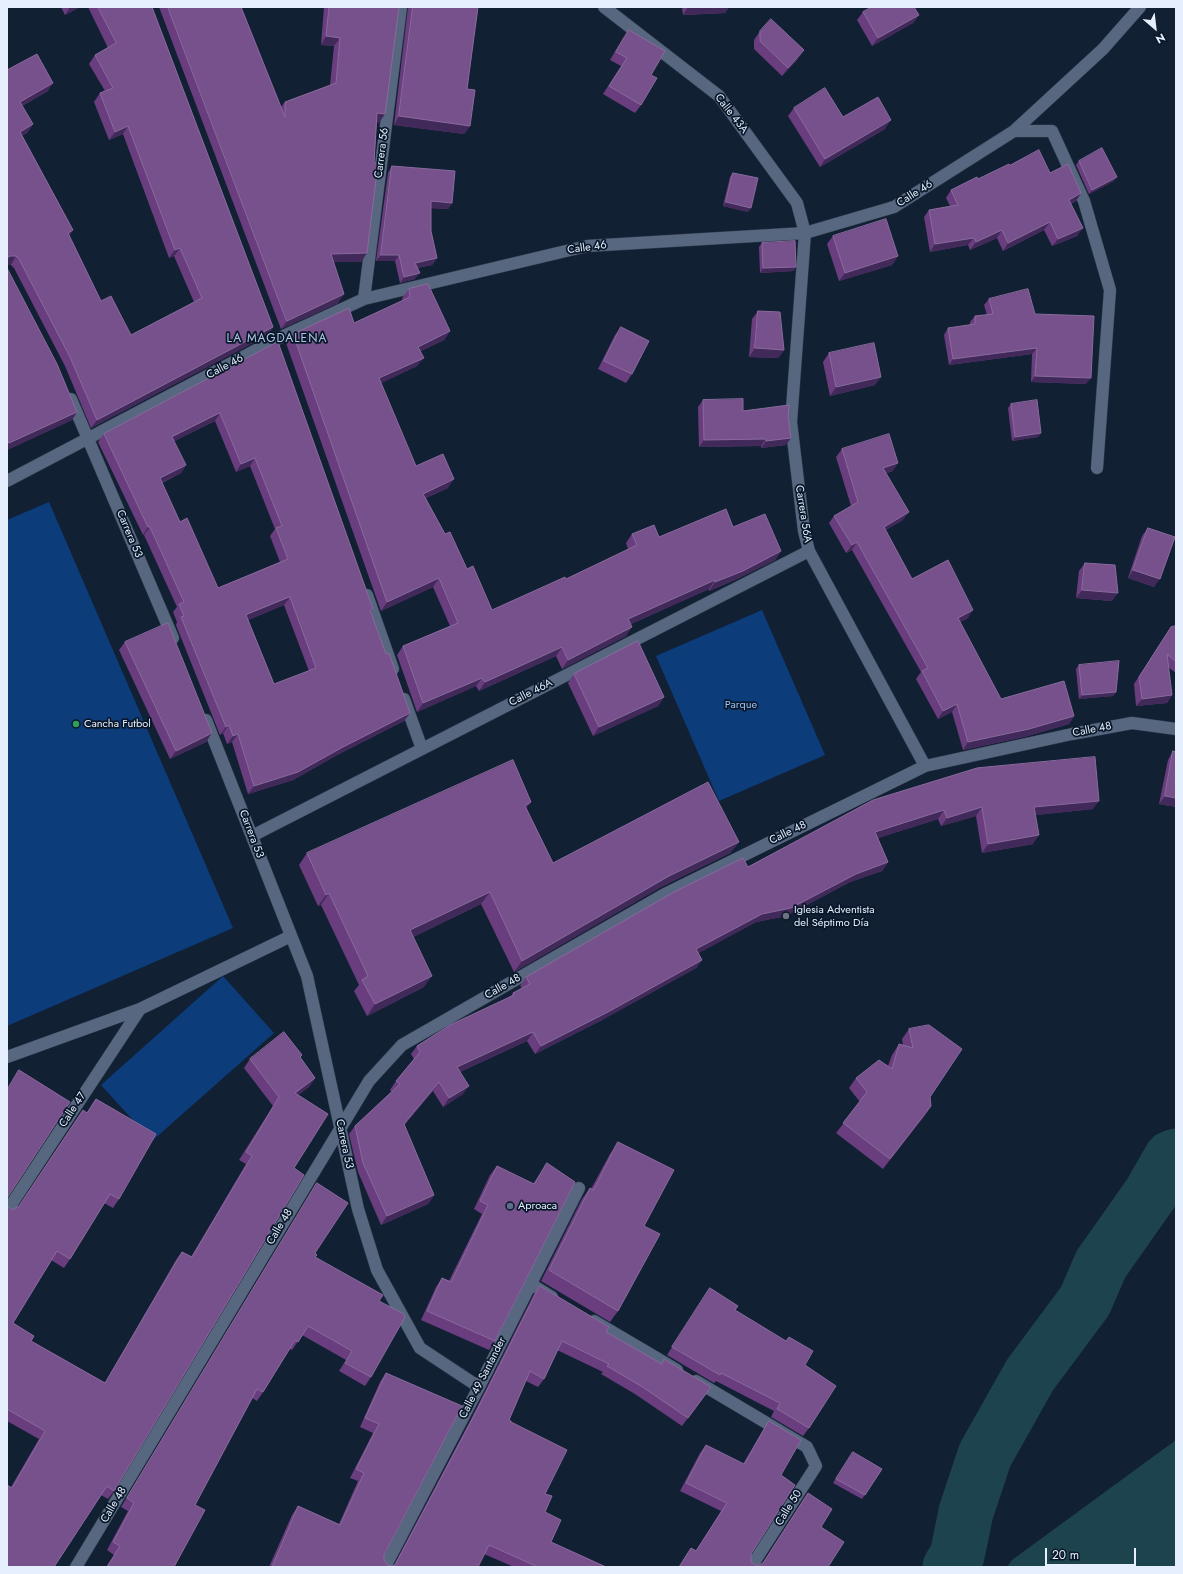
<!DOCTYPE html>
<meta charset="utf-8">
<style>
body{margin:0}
#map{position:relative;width:1183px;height:1574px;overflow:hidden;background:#122034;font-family:Jost,sans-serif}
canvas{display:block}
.frame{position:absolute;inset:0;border:8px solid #e5effd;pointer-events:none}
.north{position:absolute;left:1135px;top:8px;width:40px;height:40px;-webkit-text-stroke:3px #09172a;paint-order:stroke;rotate:152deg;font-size:11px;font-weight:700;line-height:16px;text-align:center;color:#e5effd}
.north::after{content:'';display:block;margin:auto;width:14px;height:18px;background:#e5effd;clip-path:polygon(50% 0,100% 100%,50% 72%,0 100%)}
.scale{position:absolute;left:1045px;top:1548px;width:91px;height:18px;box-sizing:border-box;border:2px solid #e5effd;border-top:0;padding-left:5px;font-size:12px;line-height:14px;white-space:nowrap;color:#e5effd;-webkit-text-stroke:3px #09172a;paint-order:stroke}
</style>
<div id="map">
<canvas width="1183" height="1574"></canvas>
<div class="frame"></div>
<div class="north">N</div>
<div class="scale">20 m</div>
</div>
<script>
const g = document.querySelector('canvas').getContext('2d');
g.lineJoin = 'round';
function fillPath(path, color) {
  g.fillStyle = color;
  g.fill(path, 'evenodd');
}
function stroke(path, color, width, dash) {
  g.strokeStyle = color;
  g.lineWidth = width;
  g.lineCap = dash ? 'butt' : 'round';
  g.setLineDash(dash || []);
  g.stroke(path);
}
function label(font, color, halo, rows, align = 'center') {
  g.font = font + ' Jost,sans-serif';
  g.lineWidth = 3.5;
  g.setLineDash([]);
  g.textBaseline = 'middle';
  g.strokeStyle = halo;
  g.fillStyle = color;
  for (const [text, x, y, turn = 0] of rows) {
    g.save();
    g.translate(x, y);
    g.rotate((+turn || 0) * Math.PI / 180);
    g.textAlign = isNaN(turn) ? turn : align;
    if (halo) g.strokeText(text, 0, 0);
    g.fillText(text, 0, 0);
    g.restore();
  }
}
fillPath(new Path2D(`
 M49,502l184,426 -226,98v-506z
 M762,610l63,145 -106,46 -63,-145z
 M223,976l51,57 -122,108 -51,-56z`), '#0c3c7a');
fillPath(new Path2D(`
 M1176,1440v127h-169l5,-7z`), '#1d434e');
stroke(new Path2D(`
 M950,1567l7,-11 9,-44 19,-57 45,-80 55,-74 16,-37 50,-71 20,-35 5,-2`), '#1d434e', 55);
const minor = new Path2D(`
 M604,7l115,89 78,107 8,30 -14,189 13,109 5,20 116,215
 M1014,131h38l32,70 26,89 -13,178
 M364,299l37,-292
 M71,399l102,239
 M7,481l270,-142 87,-40 223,-53 218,-13 89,-26 120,-76 89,-82 37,-42
 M367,595l26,74
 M404,699l18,50
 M206,720l101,256 51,233 19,61 43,78 59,39
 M252,836l557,-285
 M7,1057l133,-48 151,-73
 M7,1211l133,-202
 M531,1284l21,13
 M594,1321l83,49
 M696,1381l111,66 9,19 -65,101
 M76,1567l293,-486 33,-36 263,-151 260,-128 147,-32 60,-11 44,6
 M385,1567l94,-180 100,-199`);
stroke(minor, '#333c4d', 13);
stroke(minor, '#56677f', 12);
fillPath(new Path2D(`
 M61,7h19l-15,8z
 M88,7h64l121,320 -5,8 -177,93 -26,-62 -51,-98 -3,-3 -4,-1v-194l41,21 -26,15 11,18 -6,9 -5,2 51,95 -4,6 32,65 30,34 63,-33 -20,-46 -5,2 -46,-124 -14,6 -15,-38 6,-9 5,-2 -16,-27 6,-9 13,-7z
 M159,7h82l40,100 4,-5 45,-17 4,-39 -13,-1 3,-38h75l-20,116 -2,-1 -10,131 -6,9h-28l5,41 -57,26z
 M408,7h70l-11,82 3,37 -6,8 -70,-9z
 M682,7h47l-4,6 -42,2z
 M863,12l56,3 -6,8 -41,23 -15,-26z
 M629,30l22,45 -10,30 -6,8 -32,-19 18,-28 -11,-6 13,-22z
 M760,31l38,28 -16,17 -28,-27v-9z
 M794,108l49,9 42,12 -65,38 -32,-51z
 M1079,161l35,20 -25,13 -13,-29z
 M1010,165l40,8 31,20 -5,8 -5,3 6,32 -25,10 -8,-16 -41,21 -6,-13 -27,12 -2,-5 -38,7 -6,-35 5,-7 21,-4 -4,-8 5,-8 27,-11z
 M392,166l60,37 -4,6 -17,-1v23l6,27 -5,7 -15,3 -2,11 -15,4 -5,-22h-19l12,-88z
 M733,173l15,39 -25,-6 7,-29z
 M833,236l65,20 -6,9 -53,16 -12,-37z
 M762,243l34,24 -3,4 -33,2 -1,-26z
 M7,268l70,144 -5,8 -65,30z
 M409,289l41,42 -6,9 -23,11 -4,15 -36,17 35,83 32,22 -22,10 19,36 47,76 74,-31 62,-30 -2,-6 6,-9 27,3 74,-10 48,24 -6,9 -38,19 -28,12v-2l-78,35 -5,12 -64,33 -6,-13 -77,35 -3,-5 -59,26 -20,-57 6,-9 47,-20 -17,-39 -52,24 -95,-268 7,-9 61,-11 49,-22 -1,-3z
 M989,299l46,15 51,70 -55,-2 1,-28 -83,11 -5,-30 4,-7 22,-3v-3l5,-6 12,-1 -3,-10z
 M758,311l26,39 -6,8 -29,-1 3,-38z
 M621,327l11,47 -6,9 -28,-14 17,-34z
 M278,342l95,267 -2,3 15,42 24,59 -6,8 -67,34 -44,25 -45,14 -16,-52 -5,2 -4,-11 -3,2 -44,-110 1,-3 -4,-10 4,-5 -33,-72h-1l-45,-93 6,-8zM215,421l21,51 14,-6 25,63 -5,7 10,26 -62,26 -38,-66 -18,-39 19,-10 5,-8 -12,-24zM284,605l25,66 -35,13 -26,-64z
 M829,353l46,32 -45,11 -7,-34z
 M703,400l40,11 43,34 -25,3v-2l-62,1 -1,-40z
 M1011,404l30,29 -3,4 -26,4 -4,-33z
 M842,449l51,22 -7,2 17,47 -18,10 27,49 56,39 -8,4 41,77 73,17 -5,8 -45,13 -61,13 -11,-38 -14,7 -22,-40 5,-7 -69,-122 -6,3 -17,-30 5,-7 17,-10 -15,-49z
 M1148,528l6,59 -26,-9 14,-42z
 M1085,563l27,38 -36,-3 3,-27z
 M1176,626v47l-8,-6 4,28 -5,8 -31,3 -2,-22 37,-57z
 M125,642l87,91 -6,9 -36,17 -51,-109z
 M1079,665l37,27 -3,4 -34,3 -3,-30z
 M574,674l90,23 -6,9 -65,30 -25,-53z
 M1173,751l3,56 -17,-3 9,-44z
 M873,800l220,9 -58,6 -2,29 -51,9 -6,-37 -35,10 -3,-7 -60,19 10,24 -6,9 -32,11 -64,34 -30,6 -58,31 4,7 -6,8 -94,52 -67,34 -8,-13 -67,31 3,22 -20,13 -10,-16 -29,34 30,70 -6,9 -47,21 -23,-53 -9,-38 6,-8 37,-34 -2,-2 6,-9 18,-22 -3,-5 6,-8 94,-50 2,-3 9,-5 -2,-2 6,-9 222,-110z
 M527,809l26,54 186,-21 -9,11 -69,34 -147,85 -33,-68 -68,33 11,50 -57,29 -13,-25 5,-6 -38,-80 -3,1 -19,-41 8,-12z
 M909,1029l21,68 1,9 -48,63 -47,-36 24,-31 -11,-14 7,-10 32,-12 4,-11 7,-11 4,1 -1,-6z
 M300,1058l15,20 -6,9 -11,8 -4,73 -180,323 -6,8 -7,-4 -90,-8 28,-48 -32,-18v-215l5,4 7,-3 58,-88 10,-6 9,-14 23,100 -6,9 -9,-5 -34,56 -6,9 -13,-8 -38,63 18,18 74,42 71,-123 6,-8 9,5 55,-93 -7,-4 34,-54 -29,-38 6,-9z
 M618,1142l26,84 -26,85 -8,11 -69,-41 41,-82 8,-11 1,1 19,-35z
 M547,1163l-52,178 -6,9 -68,-30 15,-33 6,-9 7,3 33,-67 -8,-5 16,-34 7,-9 36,18z
 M317,1183l-2,74 64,44 -8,76 -6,9 -26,-15 7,-11 -44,-25 -10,15 -2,-1 -27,43 -6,9 -5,-3 -57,107 -21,62h-68l8,-12 -7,-5 21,-39 -7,-4 190,-315z
 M540,1286l66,46 99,63 -23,31 -47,-32 -34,-20 2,-2 -46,-22 -13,29 -6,8 -12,-6 -17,39 2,2 34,72v18l6,30 55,25h-92l-30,-13 -6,13h-209l23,-52 6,-9 41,18 19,-43 -8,-3 23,-45 -13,-6 20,-45 6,-9 -2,182v4l3,6 5,1 2,-1 76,-144 64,-127z
 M710,1288l25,22 70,55 4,63 -6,8 -32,-19 3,-6 -58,-30 -2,2 -47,-28z
 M769,1421l12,54 -30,79v8l6,4 6,-3 45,-70 13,34 7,40h-149l12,-19 5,3 25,-40 -41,-20 20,-38 6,-8 37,19 20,-34z
 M850,1457l32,12 -20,30 -29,-16z`), '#6a3e7e');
fillPath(new Path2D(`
 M70,7h10l-15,8z
 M688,7h41l-4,6 -42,2z
 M919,15l-6,8 -41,23 6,-8z
 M326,36l14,2 -6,8 -13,-1z
 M804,50l-6,9 -16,17 6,-8z
 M53,83l-5,8 -34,19 6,-8z
 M377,113l8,1 -6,9 -7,-1z
 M399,116l71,10 -6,8 -70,-9z
 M891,120l-6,9 -65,38 5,-8z
 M33,124l-6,9 -13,7 6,-8z
 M128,126l-5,8 -14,6 6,-8z
 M1117,177l-3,4 -25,13 3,-4z
 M1081,193l-5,8 -12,7 5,-8z
 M431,201l21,2 -4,6 -21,-1z
 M726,202l25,6 -3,4 -25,-6z
 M1050,222l-6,8 -41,21 5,-8z
 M1083,228l-6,8 -25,10 6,-7z
 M73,230l-6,9 1,-6z
 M1002,230l-5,8 -27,12 6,-8z
 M974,238l-6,7 -38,7 5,-8z
 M180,248l-6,8 -5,2 6,-8z
 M367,253l-6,9h-36l6,-8z
 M381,255h18l-4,6h-19z
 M10,256h6l-5,9 -4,-1v-6z
 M898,256l-6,9 -53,16 6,-8z
 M437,258l-5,7 -21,4 4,-6z
 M796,267l-3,4 -33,2 3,-5z
 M420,273l-5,6 -15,4 4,-6z
 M344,294l-6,9 -57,26 6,-8z
 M273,327l-5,8 -177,93 6,-8z
 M450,331l-6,9 -32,15 6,-8z
 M755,348l29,2 -6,8 -29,-1z
 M1037,348l-5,6 -83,11 4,-6z
 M424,358l-7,8 -44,21 6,-9z
 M1035,376l56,2 -5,6 -55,-2z
 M881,377l-6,8 -45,11 6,-9z
 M77,412l-5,8 -65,30v-4l2,-3z
 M220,413l-5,8 -48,24 5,-8z
 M1041,433l-3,4 -26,4 3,-4z
 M791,438l-5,7 -25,3 5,-7z
 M766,439l-5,7 -62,1 5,-7z
 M255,458l-5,8 -14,6 5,-8z
 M898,463l-5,8 -15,5 5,-8z
 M186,465l-5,8 -27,13 6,-8z
 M454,479l-6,9 -31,14 6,-8z
 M909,512l-6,8 -25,15 6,-8z
 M148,527h2l-6,8h-1z
 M857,542l-5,8 -6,3 6,-8z
 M781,551l-6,9 -38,19 -28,12 6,-9z
 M1133,570l27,9 -6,8 -26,-9z
 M439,578l-6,9 -52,24 6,-9z
 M715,580l-6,9 -87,39 6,-9z
 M1082,590l36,3 -6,8 -36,-3z
 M290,597l-6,8 -44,18 6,-8z
 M973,610l-5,8 -16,8 6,-8z
 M632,627l-6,9 -64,33 6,-9z
 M562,647l-6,9 -77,35 6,-9z
 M482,678l-6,8 -59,26 6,-9z
 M1116,692l-3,4 -34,3 3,-4z
 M1172,695l-5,8 -31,3 6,-7z
 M664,697l-6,9 -65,30 6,-9z
 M957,704l-5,8 -14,7 5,-8z
 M410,713l-6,8 -67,34 -44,25 -45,14 6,-8 89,-39z
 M1074,716l-5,8 -45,13 -61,13 5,-8z
 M229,725l-6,8 -3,2 6,-8z
 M212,733l-6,9 -36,17 6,-8z
 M238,734l-6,8 -5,2 6,-8z
 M1165,796l11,2v9l-17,-3z
 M1099,801l-6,8 -65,7 6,-9z
 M531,802l-8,12 2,-8z
 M982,807l-6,9 -35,10 6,-8z
 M944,810l-6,9 -69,22 6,-9z
 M1039,835l-6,9 -51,9 6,-9z
 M739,842l-9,11 -69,34 -147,85 8,-11 147,-85z
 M888,862l-6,9 -32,11 -64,34 -30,6 -66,36 6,-9 66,-35 94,-40z
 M490,892l-9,12 -79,38 8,-12z
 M329,893l-8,12 -3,1 8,-11z
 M702,960l-6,8 -94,52 -67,34 6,-8z
 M432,976l-8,11 -57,29 8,-12z
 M533,1032l-6,9 -76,35 6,-9z
 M315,1078l-6,9 -20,15 6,-9z
 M439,1082l-6,9 -35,42 6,-9z
 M469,1086l-6,8 -20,13 6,-9z
 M931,1106l-7,11 -41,52 7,-10z
 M434,1195l-6,9 -47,21 6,-9z`), '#412a5a');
const building = new Path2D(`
 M98,7h54l121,320 -176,93 -27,-63 -51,-98 -3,-3h-6l-3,2v-188l30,-16 16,29 -33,19 13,22 -13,8 53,98 -5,3 33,68 10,-5 20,39 71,-37 -22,-50 -5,2 -47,-124 -13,6 -15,-39 13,-5 -18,-33 21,-12z
 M168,7h73l44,110v-15l51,-19 4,-45 -14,-2 3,-29h70l-14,107 -8,-1 -3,50h4l-11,90 -36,1 13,40 -57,27z
 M413,7h65l-11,82 8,1 -5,36 -71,-10z
 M872,7h42l5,8 -41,23 -15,-26z
 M771,19l33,31 -16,18 -28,-27v-10z
 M629,30l36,21 -14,24 6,3 -16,27 -32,-19 18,-28 -11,-6z
 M825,88l18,29 35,-20 13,23 -66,39 -31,-51z
 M1102,148l15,29 -25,13 -13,-29z
 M1039,150l11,23 18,-9 13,29 -12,7 14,28 -25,11 -8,-17 -42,21 -6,-13 -26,12 -2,-4 -39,6 -6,-34 29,-5 -7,-15 26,-13 1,2 31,-15 1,1z
 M392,166l63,5 -3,32 -21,-2v30l6,27 -22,5 5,10 -16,4 -5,-22h-18z
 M733,173l25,5 -7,30 -25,-6z
 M886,219l12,37 -53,17 -12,-37z
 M795,241l1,26 -33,1 -1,-25z
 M7,268l50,96 20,48 -68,31 -1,-2h-1z
 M428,284l22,47 -32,16 6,11 -45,20 37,88 27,-12 11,25 -31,15 22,40 5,-2 17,37 6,-3 19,44 73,-33 1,2 71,-34 -5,-11 22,-9 5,12 67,-28 7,18 32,-13 16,37 -38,20 -28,11v-2l-87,39 4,8 -64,33 -6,-13 -77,35 -3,-4 -59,25 -20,-57 55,-23 -19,-45 -52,24 -94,-268 56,-26 5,15 56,-26 -1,-8z
 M1028,289l7,25 59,2 -3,62 -56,-2 2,-28 -84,11 -5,-31 27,-4v-8l18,-2 -4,-15z
 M758,311l22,1 4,38 -29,-2z
 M621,327l28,14 -17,33 -28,-13z
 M278,342l95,267 -3,1 16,44 3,-1 21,60 -67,34 -45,25 -44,14 -16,-52 -5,2 -4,-11 -3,2 -45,-110 3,-1 -5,-12 5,-2 -34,-75h-2l-44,-93zM220,413l21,51 14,-6 27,68 -6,2 12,31 -70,29 -31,-70 -7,4 -20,-44 26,-13 -14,-28zM290,597l26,71 -42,16 -28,-69z
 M874,343l7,34 -45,10 -7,-34z
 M743,399v12l46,-6 -1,11 3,22 -25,3v-2l-62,1 -1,-40z
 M1037,400l4,33 -26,4 -4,-33z
 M889,434l9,29 -15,5 26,44 -25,15 28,52 36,-19 25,50 -15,8 43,81 63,-18 10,35 -45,13 -61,13 -11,-38 -14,7 -21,-40 6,-3 -71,-126 -5,3 -18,-29 24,-14 -16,-53z
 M1148,528l27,9 -15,42 -27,-9z
 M1085,563l30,2 3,28 -36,-3z
 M168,623l44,110 -36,18 -51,-109z
 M1176,626v36l-9,-8 5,41 -30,4 -3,-22 32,-50z
 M638,641l26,56 -65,30 -25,-53z
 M1119,661l-3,31 -34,3 -3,-30z
 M1173,751l3,1v46l-11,-2z
 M1095,757l4,44 -65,6 5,28 -51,9 -6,-37 -35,11 -3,-8 -69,22 13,30 -32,12 -65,34 -29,6 -66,35 6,11 -94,52 -67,34 -8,-14 -76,35 12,19 -20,12 -10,-16 -35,42 30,71 -47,21 -24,-53 -8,-37 45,-42 -4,-3 24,-29 -3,-6 33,-21 64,-30 -1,-2 17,-9 -4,-7 148,-85 69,-34 5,9 125,-67 104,-32z
 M513,760l18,42 -6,4 28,57 155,-81 31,60 -70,34 -147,85 -32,-69 -80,38 22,46 -57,28 -13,-24 6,-4 -39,-83 -3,2 -19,-42z
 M929,1025l33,24 -32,48 1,9 -41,53 -47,-36 24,-31 -11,-14 23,-18 13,9 7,-25 14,4 -4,-19z
 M284,1032l18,23 -2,2 15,21 -20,15 33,21 -34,54 10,7 -190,316 -7,-5 -53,81h-47v-82l5,3 33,-57 -38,-22v-203l5,4 7,-4 64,-96 4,3 9,-14 60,35 -37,65 -9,-5 -40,65 -13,-8 -44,72 21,13 -3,5 74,42 77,-131 10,5 60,-101 -6,-4 33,-55 -29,-38z
 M19,1070l51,32 -63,96v-108z
 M618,1142l56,28 -30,56 16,8 -42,77 -69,-41 41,-82 3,2z
 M547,1163l28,19 -80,159 -68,-30 15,-33 9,4 37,-77 -8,-4 17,-35 37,18z
 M317,1183l31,20 -33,50 2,2 -2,2 68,38 -4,6 25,13 1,3 -34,60 -26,-14 7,-12 -44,-25 -10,16 -3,-2 -32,52 -6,-3 -62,116 10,5 -31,57h-67l13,-21 -7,-4 21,-39 -7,-5z
 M540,1286l69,41 -3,5 56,32 2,-5 47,28 -23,31 -47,-32 -34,-20 2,-2 -47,-23 -18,38 -14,-8 -21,49 2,1v1l56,28 -22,44 7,2 -7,16 16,8 -10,22 55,25h-68l-49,-22 -11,22h-206l26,-61 42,19 24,-52 -8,-4 23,-45 -14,-6 21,-45 76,33 -78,149v4l3,6 5,1 3,-1 81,-153z
 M710,1288l28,18 -3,4 51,31 3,-4 24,14 -8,14 31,21 -27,42 -32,-19 3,-6 -59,-30 -1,2 -48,-28z
 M769,1421l32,19 -20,35 14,10 -44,69v8l6,4 6,-3 45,-70 24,16 -11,18 23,15 -16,25h-149l12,-19 5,3 31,-48 -41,-20 20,-38 38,19z
 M853,1452l29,17 -17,26 -29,-16z`);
fillPath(building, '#77518b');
stroke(building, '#896a9d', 1);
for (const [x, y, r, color] of [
 [76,724,4,"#2e9e5b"],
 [786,916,4,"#6b7280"],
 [510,1206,4,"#5c6f8a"]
]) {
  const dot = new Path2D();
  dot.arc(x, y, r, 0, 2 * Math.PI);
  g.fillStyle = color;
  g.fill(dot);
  stroke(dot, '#09172a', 1.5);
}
label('11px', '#e5effd', '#09172a', [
 ["Calle 43A",731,114,52],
 ["Carrera 56",382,153,-83],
 ["Calle 46",915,194,-32],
 ["Calle 46",587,248,-8],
 ["Calle 46",225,367,-28],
 ["Carrera 56A",803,514,81],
 ["Carrera 53",129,534,67],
 ["Calle 46A",531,693,-27],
 ["Calle 48",1092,730,-11],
 ["Calle 48",788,833,-26],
 ["Carrera 53",251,834,69],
 ["Calle 48",503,987,-30],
 ["Calle 47",73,1110,-57],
 ["Carrera 53",344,1144,78],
 ["Calle 48",280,1227,-59],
 ["Calle 49 Santander",483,1378,-63],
 ["Calle 48",114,1505,-59],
 ["Calle 50",789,1508,-58]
]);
label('11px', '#99c0f7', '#09172a', [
 ["Parque",741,705]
]);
label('11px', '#e5effd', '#09172a', [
 ["Cancha Futbol",84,724],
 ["Iglesia Adventista",794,910],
 ["del Séptimo Día",794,923],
 ["Aproaca",518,1206]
], 'left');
g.letterSpacing = '1px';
label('12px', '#b2c5e0', '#09172a', [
 ["LA MAGDALENA",277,339]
]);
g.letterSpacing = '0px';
</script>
